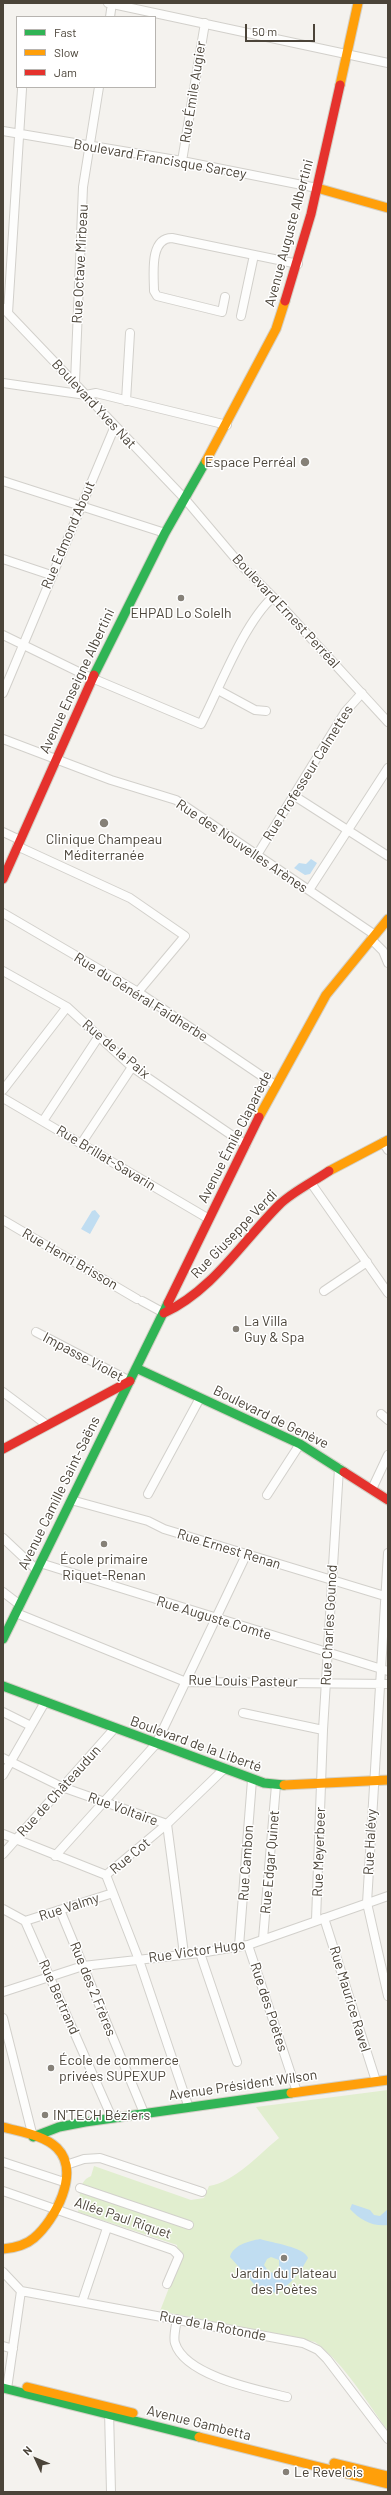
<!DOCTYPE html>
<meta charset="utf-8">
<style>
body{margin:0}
#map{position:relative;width:391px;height:2495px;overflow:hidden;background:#f4f2ee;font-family:Barlow,sans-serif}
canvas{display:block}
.frame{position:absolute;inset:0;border:4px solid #4b4439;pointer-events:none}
.legend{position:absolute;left:16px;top:16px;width:140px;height:72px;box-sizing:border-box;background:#fff;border:1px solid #b7b4b0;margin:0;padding:5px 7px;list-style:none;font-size:12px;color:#4b4439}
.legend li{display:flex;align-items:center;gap:8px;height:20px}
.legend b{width:20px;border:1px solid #b7b4b0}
.north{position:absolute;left:16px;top:2439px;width:40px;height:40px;-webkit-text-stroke:3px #fff;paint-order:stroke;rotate:314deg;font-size:11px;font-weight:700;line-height:16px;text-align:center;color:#4b4439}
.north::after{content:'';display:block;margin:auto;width:14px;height:18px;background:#4b4439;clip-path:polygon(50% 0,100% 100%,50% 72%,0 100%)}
.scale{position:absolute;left:245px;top:24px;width:70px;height:18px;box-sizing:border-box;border:2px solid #4b4439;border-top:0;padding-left:5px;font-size:12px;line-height:14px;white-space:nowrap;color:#4b4439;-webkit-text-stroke:3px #fff;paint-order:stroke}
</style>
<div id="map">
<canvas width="391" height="2495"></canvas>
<div class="frame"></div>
<ul class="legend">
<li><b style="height:5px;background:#30b455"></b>Fast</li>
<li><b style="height:5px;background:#ff9f0a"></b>Slow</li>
<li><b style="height:5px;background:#e5322d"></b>Jam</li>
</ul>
<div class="north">N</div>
<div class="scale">50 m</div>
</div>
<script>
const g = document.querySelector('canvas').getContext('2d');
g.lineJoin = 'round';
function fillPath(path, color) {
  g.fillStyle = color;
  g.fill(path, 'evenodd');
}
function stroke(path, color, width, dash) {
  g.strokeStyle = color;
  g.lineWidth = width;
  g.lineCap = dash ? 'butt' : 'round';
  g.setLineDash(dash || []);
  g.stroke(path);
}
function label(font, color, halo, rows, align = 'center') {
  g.font = font + ' Barlow,sans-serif';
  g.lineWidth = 3;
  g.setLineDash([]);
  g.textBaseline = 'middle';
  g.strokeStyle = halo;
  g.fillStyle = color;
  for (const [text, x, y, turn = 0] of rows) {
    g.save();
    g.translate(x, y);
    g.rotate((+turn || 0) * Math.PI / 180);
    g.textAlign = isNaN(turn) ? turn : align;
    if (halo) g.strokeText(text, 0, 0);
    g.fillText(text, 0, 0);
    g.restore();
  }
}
fillPath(new Path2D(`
 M388,2090v341c-22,-30 -43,-67 -73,-89l-155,-31 19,-49 -2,-17 -99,-33c4,-12 -3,-29 13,-36l3,-10 97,34 13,-2 5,-12c26,-4 50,-32 70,-48l-23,-31z`), '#e1eecf');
fillPath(new Path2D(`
 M311,859l6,4 -7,11 -5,1 -11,-7 5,-5 7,1z
 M95,1210l5,6 -10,18 -9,-5 11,-18z
 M352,2204l18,6 4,5 6,1 8,-7v16c-15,2 -28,-5 -38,-16z
 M260,2239c12,4 45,8 48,19 -8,15 -27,42 -47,34l-31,-35c3,-12 19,-16 30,-18zM271,2257l8,3v9l-5,4 -5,-1 -5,-7 3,-6z`), '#c0ddf1');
const street = new Path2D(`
 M108,3l280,60
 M110,17l2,-14
 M3,131l179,30 135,27
 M182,161l23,-138
 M225,297l-3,15 -65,-16 -3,-5c0,-16 -5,-53 18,-53l126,26
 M3,308l182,191 55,65 33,33 115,125
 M8,313l14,-224
 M241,316l13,-61
 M75,382l8,-195 16,-100
 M3,383l83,12 10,-2 131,32
 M126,401l4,-68
 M3,481l162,52
 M3,559l48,16
 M3,635l84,41 114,48c19,-37 43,-101 72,-127
 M218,690l37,20 11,1
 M3,693l112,-267
 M3,739l108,41 65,20 199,135
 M293,795l95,61
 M3,832l17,8
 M17,846l113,52 55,38 -47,56
 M257,855l88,-143 17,-19
 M309,890l79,-122
 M3,913l135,79 137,93
 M371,939l12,12 5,12
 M3,971l64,36 65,60 114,78
 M3,1090l64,-83
 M3,1098l206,121
 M43,1121l56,-85
 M383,1142l5,8
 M81,1144l51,-77
 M311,1183l77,110
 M3,1220l134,79
 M324,1291l43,-29
 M142,1301l22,12
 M36,1332l94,49
 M3,1392l44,33
 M381,1414l7,6
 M372,1489l16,-34
 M148,1494l52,-96
 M267,1495l33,-51
 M71,1500l77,21 16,8 224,68
 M3,1538l34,32
 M388,1553l-21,350 21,93
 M40,1563l348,108
 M3,1592l17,13
 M16,1613l170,69 202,2
 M3,1712l28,14
 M243,1713l80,17
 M3,1758l59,29 105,37 17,130
 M3,1775l42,-73
 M3,1834l103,41
 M3,1854l111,-125
 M55,1856l101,-112 91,-191
 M106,1875l33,85 50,148
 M106,1875l61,-51 56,-54
 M3,1909l22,12 87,197
 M60,1910l84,203
 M324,1918l52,163
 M316,1920l7,-190 16,-262
 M25,1921l88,-28
 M263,1939l13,-154
 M248,1945l49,147
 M239,1946l13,-166
 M200,1953l37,109
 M3,1992l80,-26 117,-13 48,-8 140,-49
 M3,2018l30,119
 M3,2162l61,20
 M66,2165l18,-6 16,-1 102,34
 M80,2188l109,37
 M3,2191l170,59 6,6 -12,28
 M3,2272l18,19 282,52 15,7 9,9 61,80
 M82,2302l25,-74
 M177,2319c-1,7 -4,18 -2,24 10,33 83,47 112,54
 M3,2346l10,3
 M7,2389l14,-98
 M109,2411l2,81`);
const fast = new Path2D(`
 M94,675l71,-142 41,-72
 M136,1368l164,76 44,28
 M3,1639l165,-336
 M3,1686l261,97 20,2
 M33,2137l26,-10 26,-5 206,-29
 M3,2388l196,49`);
const slow = new Path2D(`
 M340,85l18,-82
 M317,188l71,20
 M206,461l70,-132 9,-28
 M259,1117l67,-122 62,-76
 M329,1171l59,-31
 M284,1785l104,-5
 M291,2093l97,-13
 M3,2127c17,5 41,8 54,21 24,24 -2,72 -23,90 -8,7 -20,10 -31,11
 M27,2387l106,26
 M199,2437l189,47
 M334,2463l54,13`);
const jam = new Path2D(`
 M285,301l26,-87 29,-129
 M3,879l91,-204
 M168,1303l91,-186
 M164,1313c49,-23 77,-70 115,-108 13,-13 34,-23 50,-34
 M3,1449l127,-68
 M344,1472l44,28`);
stroke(street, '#d2d0cb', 10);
stroke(fast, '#d3cfc5', 11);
stroke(slow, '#d3cfc5', 11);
stroke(jam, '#d3cfc5', 11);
stroke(street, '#fdfdfc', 8);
stroke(fast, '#30b455', 9);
stroke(slow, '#ff9f0a', 9);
stroke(jam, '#e5322d', 9);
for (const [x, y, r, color] of [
 [305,462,5,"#868178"],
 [181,598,4,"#868178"],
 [104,823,5,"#868178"],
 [236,1329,4,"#868178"],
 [104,1544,4,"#868178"],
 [51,2068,4,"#868178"],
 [45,2115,4,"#868178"],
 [284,2258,4,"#868178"],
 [286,2472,4,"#868178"]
]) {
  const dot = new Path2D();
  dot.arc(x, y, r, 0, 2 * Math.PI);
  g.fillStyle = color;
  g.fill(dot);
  stroke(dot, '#fff', 1.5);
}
label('14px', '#4b4439', '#fff', [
 ["Rue Émile Augier",193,92,-81],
 ["Boulevard Francisque Sarcey",160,159,10],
 ["Avenue Auguste Albertini",289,233,-75],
 ["Rue Octave Mirbeau",80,264,-87],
 ["Boulevard Yves Nat",94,404,47],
 ["Rue Edmond About",68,535,-67],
 ["Boulevard Ernest Perréal",286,611,47],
 ["Avenue Enseigne Albertini",77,681,-65],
 ["Rue Professeur Calmettes",308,773,-58],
 ["Rue des Nouvelles Arènes",242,846,34],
 ["Rue du Général Faidherbe",141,997,32],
 ["Rue de la Paix",116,1049,40],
 ["Avenue Émile Claparède",235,1137,-63],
 ["Rue Brillat-Savarin",106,1158,31],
 ["Rue Giuseppe Verdi",234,1234,-46],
 ["Rue Henri Brisson",70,1259,30],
 ["Impasse Violet",83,1357,28],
 ["Boulevard de Genève",271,1417,26],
 ["Avenue Camille Saint-Saëns",59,1493,-64],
 ["Rue Ernest Renan",229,1549,17],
 ["Rue Auguste Comte",214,1618,17],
 ["Rue Charles Gounod",329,1625,-87],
 ["Rue Louis Pasteur",243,1681,1],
 ["Boulevard de la Liberté",196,1744,20],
 ["Rue de Châteaudun",59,1791,-48],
 ["Rue Voltaire",123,1809,20],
 ["Rue Halévy",370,1842,-87],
 ["Rue Meyerbeer",319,1852,-88],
 ["Rue Cot",130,1856,-40],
 ["Rue Edgar Quinet",270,1862,-85],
 ["Rue Cambon",246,1863,-86],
 ["Rue Valmy",69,1907,-18],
 ["Rue Victor Hugo",197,1951,-8],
 ["Rue des 2 Frères",93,1989,68],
 ["Rue Bertrand",59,1997,66],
 ["Rue Maurice Ravel",350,1999,73],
 ["Rue des Poètes",269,2007,72],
 ["Avenue Président Wilson",243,2085,-8],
 ["Allée Paul Riquet",123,2218,19],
 ["Rue de la Rotonde",213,2326,11],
 ["Avenue Gambetta",199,2423,14]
]);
label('14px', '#4b4439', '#fff', [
 ["Espace Perréal",296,462,"right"],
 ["EHPAD Lo Solelh",181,613],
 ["Clinique Champeau",104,839],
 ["Méditerranée",104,855],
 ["La Villa",244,1321,"left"],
 ["Guy & Spa",244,1337,"left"],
 ["École primaire",104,1559],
 ["Riquet-Renan",104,1575],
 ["École de commerce",59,2060,"left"],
 ["privées SUPEXUP",59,2076,"left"],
 ["IN'TECH Béziers",53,2115,"left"],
 ["Jardin du Plateau",284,2273],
 ["des Poètes",284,2289],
 ["Le Revelois",294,2472,"left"]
]);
</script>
